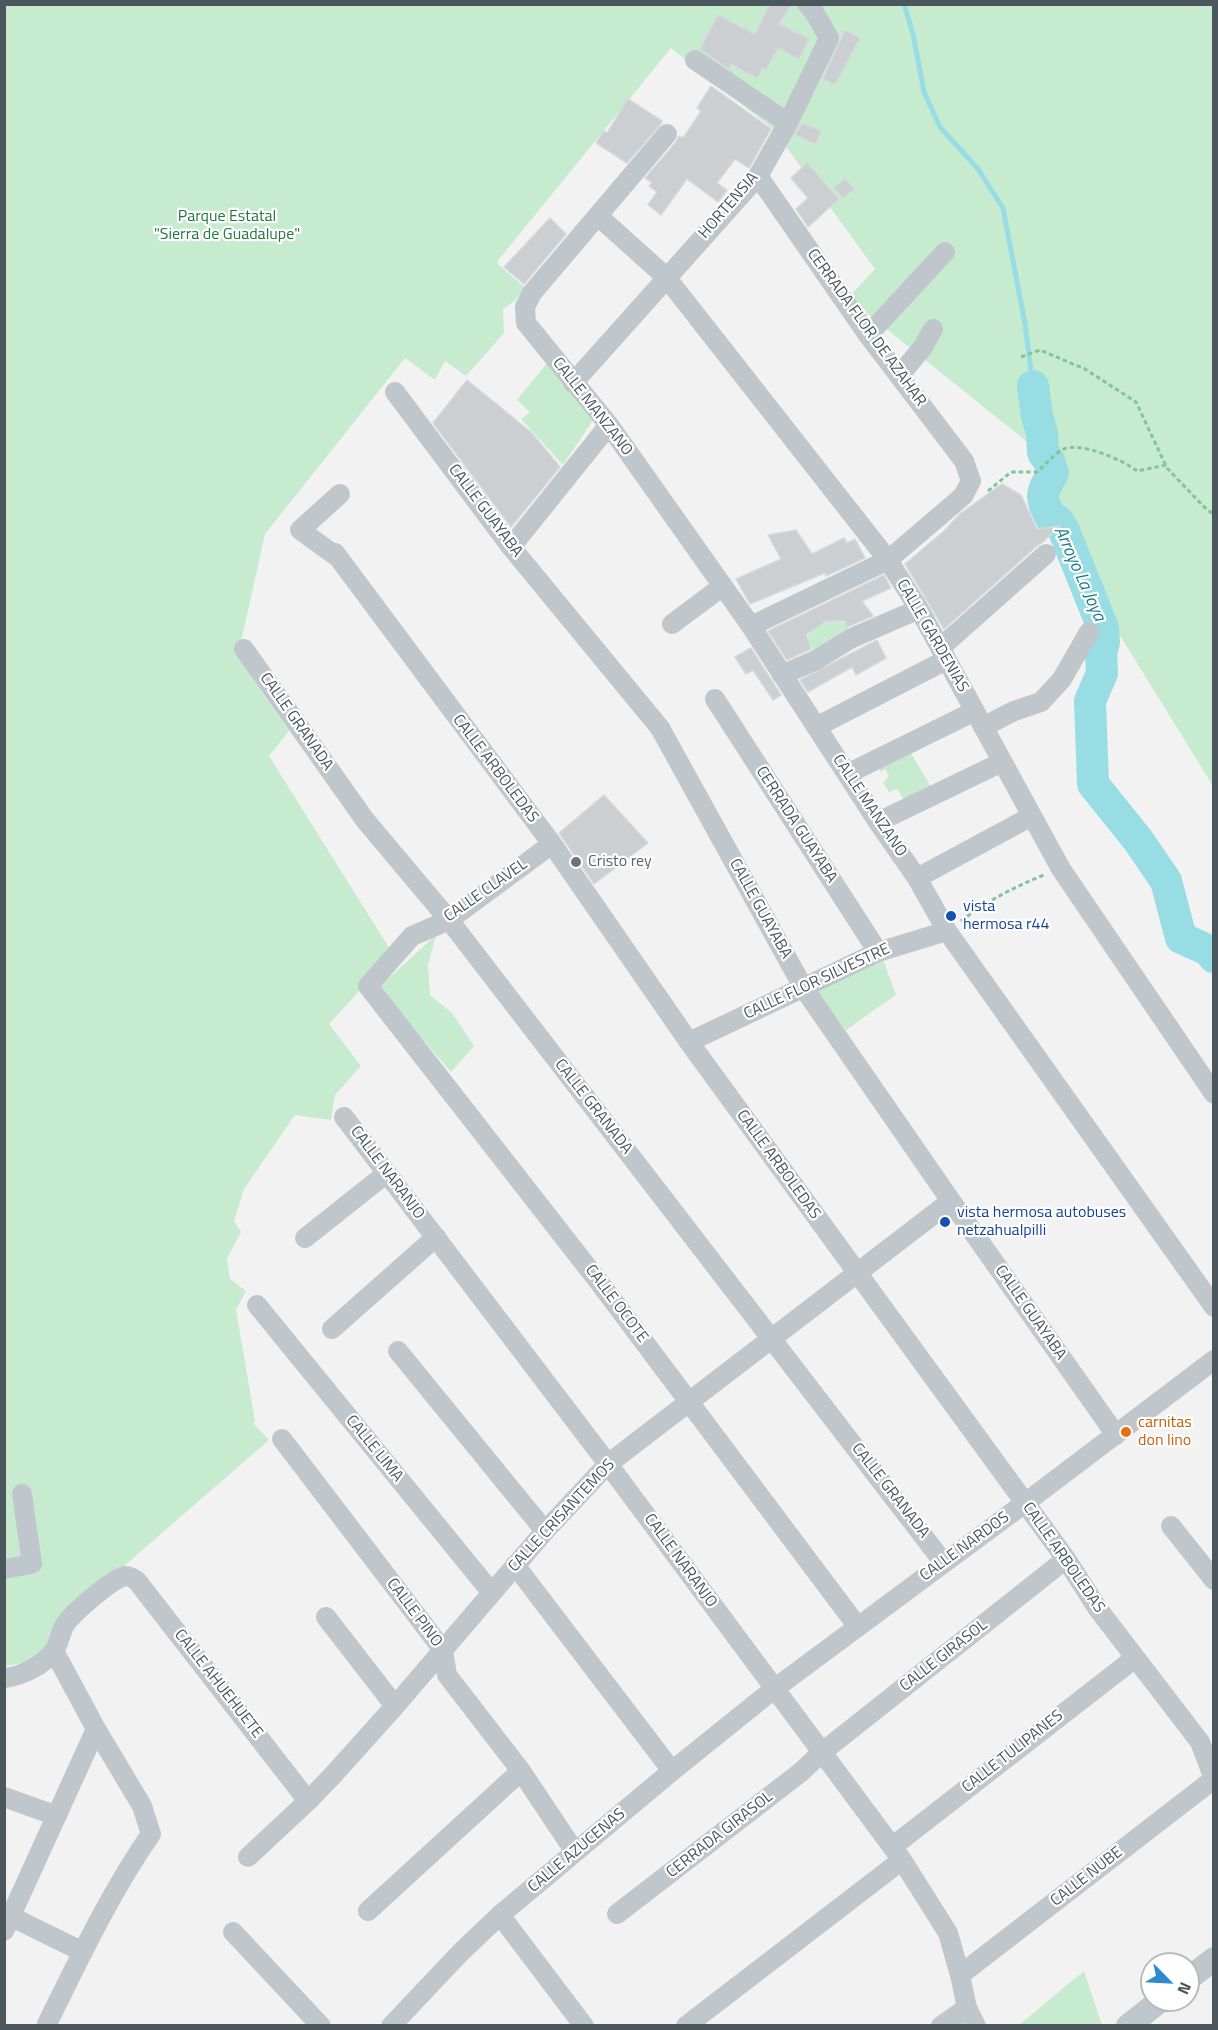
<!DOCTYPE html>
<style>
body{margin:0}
#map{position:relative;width:1218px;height:2030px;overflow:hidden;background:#f3f2f2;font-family:"Titillium Web",sans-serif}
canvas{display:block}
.frame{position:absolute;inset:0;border:6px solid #4b575d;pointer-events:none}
.north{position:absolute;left:1140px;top:1952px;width:60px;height:60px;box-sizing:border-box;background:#fff;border:2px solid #b7bcbe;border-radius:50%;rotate:114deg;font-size:16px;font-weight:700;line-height:24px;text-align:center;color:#4b575d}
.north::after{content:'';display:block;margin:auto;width:21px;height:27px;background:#2d8ad2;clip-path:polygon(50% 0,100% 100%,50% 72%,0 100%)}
</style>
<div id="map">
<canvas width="1218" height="2030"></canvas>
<div class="frame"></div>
<div class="north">N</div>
</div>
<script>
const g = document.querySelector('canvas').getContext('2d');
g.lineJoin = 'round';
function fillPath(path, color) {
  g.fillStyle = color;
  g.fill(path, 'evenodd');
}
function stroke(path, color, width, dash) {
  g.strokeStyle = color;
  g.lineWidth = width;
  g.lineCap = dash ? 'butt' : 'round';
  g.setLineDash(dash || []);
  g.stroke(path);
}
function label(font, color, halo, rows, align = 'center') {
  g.font = font + ' "Titillium Web",sans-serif';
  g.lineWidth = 4.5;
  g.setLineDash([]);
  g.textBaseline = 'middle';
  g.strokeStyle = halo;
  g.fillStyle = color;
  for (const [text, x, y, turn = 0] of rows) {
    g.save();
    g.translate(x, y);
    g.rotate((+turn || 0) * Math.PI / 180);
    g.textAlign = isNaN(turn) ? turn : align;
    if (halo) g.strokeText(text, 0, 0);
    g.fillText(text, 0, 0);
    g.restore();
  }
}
fillPath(new Path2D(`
 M5,5h1208v781l-97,-157 -11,-29 -74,-155 -183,-147 27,-29 -101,-139 -103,-82 -171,210 -3,5 28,25 -10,13 -12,8 1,24 -38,43 -21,-15 -10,19 -30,-22 -140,176 -25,112 6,23 43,62 -20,25 124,198 -64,70 32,42 -26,29 -4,25 -36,-5 -51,74 -10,32 7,11 -14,26 3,21 16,12 -10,19 19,111 -2,2 16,17 -206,179 -18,40 -40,7z
 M547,363l46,57 -30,45 -42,-46 9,-7 -13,-12z
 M830,618l2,3 14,2 4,10 -34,24 -9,-20 9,-10z
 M906,745l28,47 -26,13 -11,-16 -8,3 -6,-9 6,-7 -4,-7 -4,3 -3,-6z
 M436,935l-8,30 2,30 22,18 22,33 -23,26 -73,-84z
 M881,954l15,41 -50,35 -33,-42z
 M1084,1971l18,54h-83z`), '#c6ebcf');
stroke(new Path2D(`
 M904,4l9,30 11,58 16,35 38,42 25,39 22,116 8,62`), '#97dde3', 5);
stroke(new Path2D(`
 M1033,386l4,30 5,17 1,20 6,8 4,12c-12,22 -14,22 -2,45l7,3 6,10 39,97 1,14 -3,11 1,20 -12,28 3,83 45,56 28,41 15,57 27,12 6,7`), '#97dde3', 32);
const building = new Path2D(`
 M770,4h22l-13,20 30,15 -10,20 -21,-11 -12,22 -3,-2 -6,10 -26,-14 -2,5 -29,-20 18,-34 37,19z
 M845,30l15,8 -25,47 -12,-6z
 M711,86l60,43 -22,39 -14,-9 -18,24 10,7 -9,12 -31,-23 -26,36 -13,-10 9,-13 -8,-6 3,-3 -7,-5 31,-36 3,-6 4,2 18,-27 -4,-3z
 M628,99l34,22 -1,3 -34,39 -31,-20 8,-12 3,2z
 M802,123l19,8 -5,13 -21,-9z
 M807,163l32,36 -31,28 -12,-18 12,-11 -17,-20z
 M845,179l9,10 -11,9 -9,-10z
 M550,218l16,16 -42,50 -20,-17z
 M467,380l65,53 28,34 -49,60 -78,-104z
 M1002,484l19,11 16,34 23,-3 -17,16 -5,3 -94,84 -39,-65 39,-33 17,-18z
 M796,530l16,24 32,-16 3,5 8,-4 10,19 -39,18 -1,-3 -75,31 -14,-25 45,-20 -13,-24z
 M884,575l7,13 -29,13 11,15 -26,11 -2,-6h-19l-20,14 5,14 -24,11 -19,-29z
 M877,640l9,18 -30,17 -4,-8 -44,25 -8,-12z
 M751,648l30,47 -8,5 -20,-30 -7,4 -11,-17z
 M604,795l44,48 -54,41 -35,-51z`);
fillPath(building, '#cccfd2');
stroke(building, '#d6d9dc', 1.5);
stroke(new Path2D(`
 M1021,357l19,-7 45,19 51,33 31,66 40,42 7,4
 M988,491l23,-19h26c8,-7 16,-17 25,-22 16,-10 61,10 75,21l29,-6
 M961,921c26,-20 53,-34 83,-46`), '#81c69b', 3, [4.5, 3]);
stroke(new Path2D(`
 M695,60l93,63
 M667,134l-135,159 -7,14 1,16 83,102 142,201 127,196 39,56 30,53 267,376
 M598,216l68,61 222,283 31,49 142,260 153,225
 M868,335l77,-83
 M899,376l24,-29 10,-18
 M573,383l185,-207 30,-53 41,-85 -15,-26 -7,-8
 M395,392l116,155 149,181 143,259 148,214 165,234
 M511,547l98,-122
 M335,553l217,291 137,198 377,517 32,50 102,133 14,37
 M336,556l-36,-26 40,-36
 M672,624l51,-38
 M751,626l137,-66 75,-64 8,-15 -7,-20 -96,-126 -110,-159
 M940,648l106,-94
 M244,649l121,171 84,100 495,643
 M782,675l34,-15 36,-22 67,-29
 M715,699l163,253
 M816,727l130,-67
 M983,727l31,-16 27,-9 21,-23 27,-47
 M847,774l128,-63
 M878,822l124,-60
 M552,844l-103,76 -37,16 -44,50 231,296 259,345
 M917,878l115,-62
 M689,1042l189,-90 69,-21
 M344,1117l264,347 294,396 46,73 12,42 7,33 9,18
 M305,1238l82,-65
 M257,1305l235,288
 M332,1329l104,-92
 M398,1351l147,180
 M282,1439l161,211 4,25 74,96 54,81
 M1171,1526l43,54
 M515,1565l157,206
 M4,1569l28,-5 -10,-70
 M326,1617l69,89
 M4,1678c18,-2 38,-12 49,-26 7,-8 7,-21 13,-29 8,-11 46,-44 59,-47 5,0 8,2 12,5l171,220
 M4,1797l53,19
 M892,1847l243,-189
 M248,1857l60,-56 26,-27 61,-68 150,-175 63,-67 343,-263
 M368,1911l153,-140
 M4,1913l79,39
 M617,1914l184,-142 20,-19 245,-194
 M500,1915l84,111
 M4,1931l92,-202
 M233,1932l88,94
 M960,1975l254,-196
 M47,2024c32,-65 63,-131 104,-190l-9,-28 -46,-77 -42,-78
 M391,2026l70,-74 39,-37 172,-144 102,-82 251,-186 189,-143
 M686,2026l216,-166
 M941,2026l26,-18`), '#bfc7cc', 20);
stroke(new Path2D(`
 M1188,1979l26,-20
 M1128,2026l33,-26`), '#bfc7cc', 24);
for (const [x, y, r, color] of [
 [576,862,6,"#6b7280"],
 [951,916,6,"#1a4fb4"],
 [945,1222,6,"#1a4fb4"],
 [1126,1432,6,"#e8710a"]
]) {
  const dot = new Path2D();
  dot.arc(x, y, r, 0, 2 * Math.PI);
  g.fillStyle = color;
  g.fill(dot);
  stroke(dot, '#fff', 2);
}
label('16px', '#4b575d', '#fff', [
 ["HORTENSIA",729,206,-49],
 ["CERRADA FLOR DE AZAHAR",866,328,54],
 ["CALLE MANZANO",592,407,52],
 ["CALLE GUAYABA",485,511,53],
 ["CALLE GARDENIAS",932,636,60],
 ["CALLE GRANADA",296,722,55],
 ["CALLE ARBOLEDAS",495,769,53],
 ["CALLE MANZANO",869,806,56],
 ["CERRADA GUAYABA",796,825,57],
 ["CALLE CLAVEL",486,891,-35],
 ["CALLE GUAYABA",760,909,61],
 ["CALLE FLOR SILVESTRE",817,982,-25],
 ["CALLE GRANADA",593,1107,52],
 ["CALLE ARBOLEDAS",778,1165,54],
 ["CALLE NARANJO",387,1173,53],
 ["CALLE OCOTE",616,1304,53],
 ["CALLE GUAYABA",1030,1313,55],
 ["CALLE LIMA",374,1449,51],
 ["CALLE GRANADA",890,1491,52],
 ["CALLE CRISANTEMOS",562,1516,-47],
 ["CALLE NARDOS",965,1547,-36],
 ["CALLE ARBOLEDAS",1063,1558,55],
 ["CALLE NARANJO",680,1561,54],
 ["CALLE PINO",414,1613,53],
 ["CALLE GIRASOL",944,1656,-38],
 ["CALLE AHUEHUETE",218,1684,52],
 ["CALLE TULIPANES",1013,1752,-38],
 ["CERRADA GIRASOL",720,1835,-38],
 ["CALLE AZUCENAS",577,1851,-40],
 ["CALLE NUBE",1087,1877,-38]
]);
label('16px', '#227842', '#fff', [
 ["Parque Estatal",227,217],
 ["\"Sierra de Guadalupe\"",227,235]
]);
label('16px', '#5b616d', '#fff', [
 ["Cristo rey",588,862]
], 'left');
label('16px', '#164399', '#fff', [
 ["vista",963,907],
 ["hermosa r44",963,925],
 ["vista hermosa autobuses",957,1213],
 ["netzahualpilli",957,1231]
], 'left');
label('16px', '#c56008', '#fff', [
 ["carnitas",1138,1423],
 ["don lino",1138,1441]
], 'left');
label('italic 18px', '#1a808a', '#fff', [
 ["Arroyo La Joya",1079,574,66]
]);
</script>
